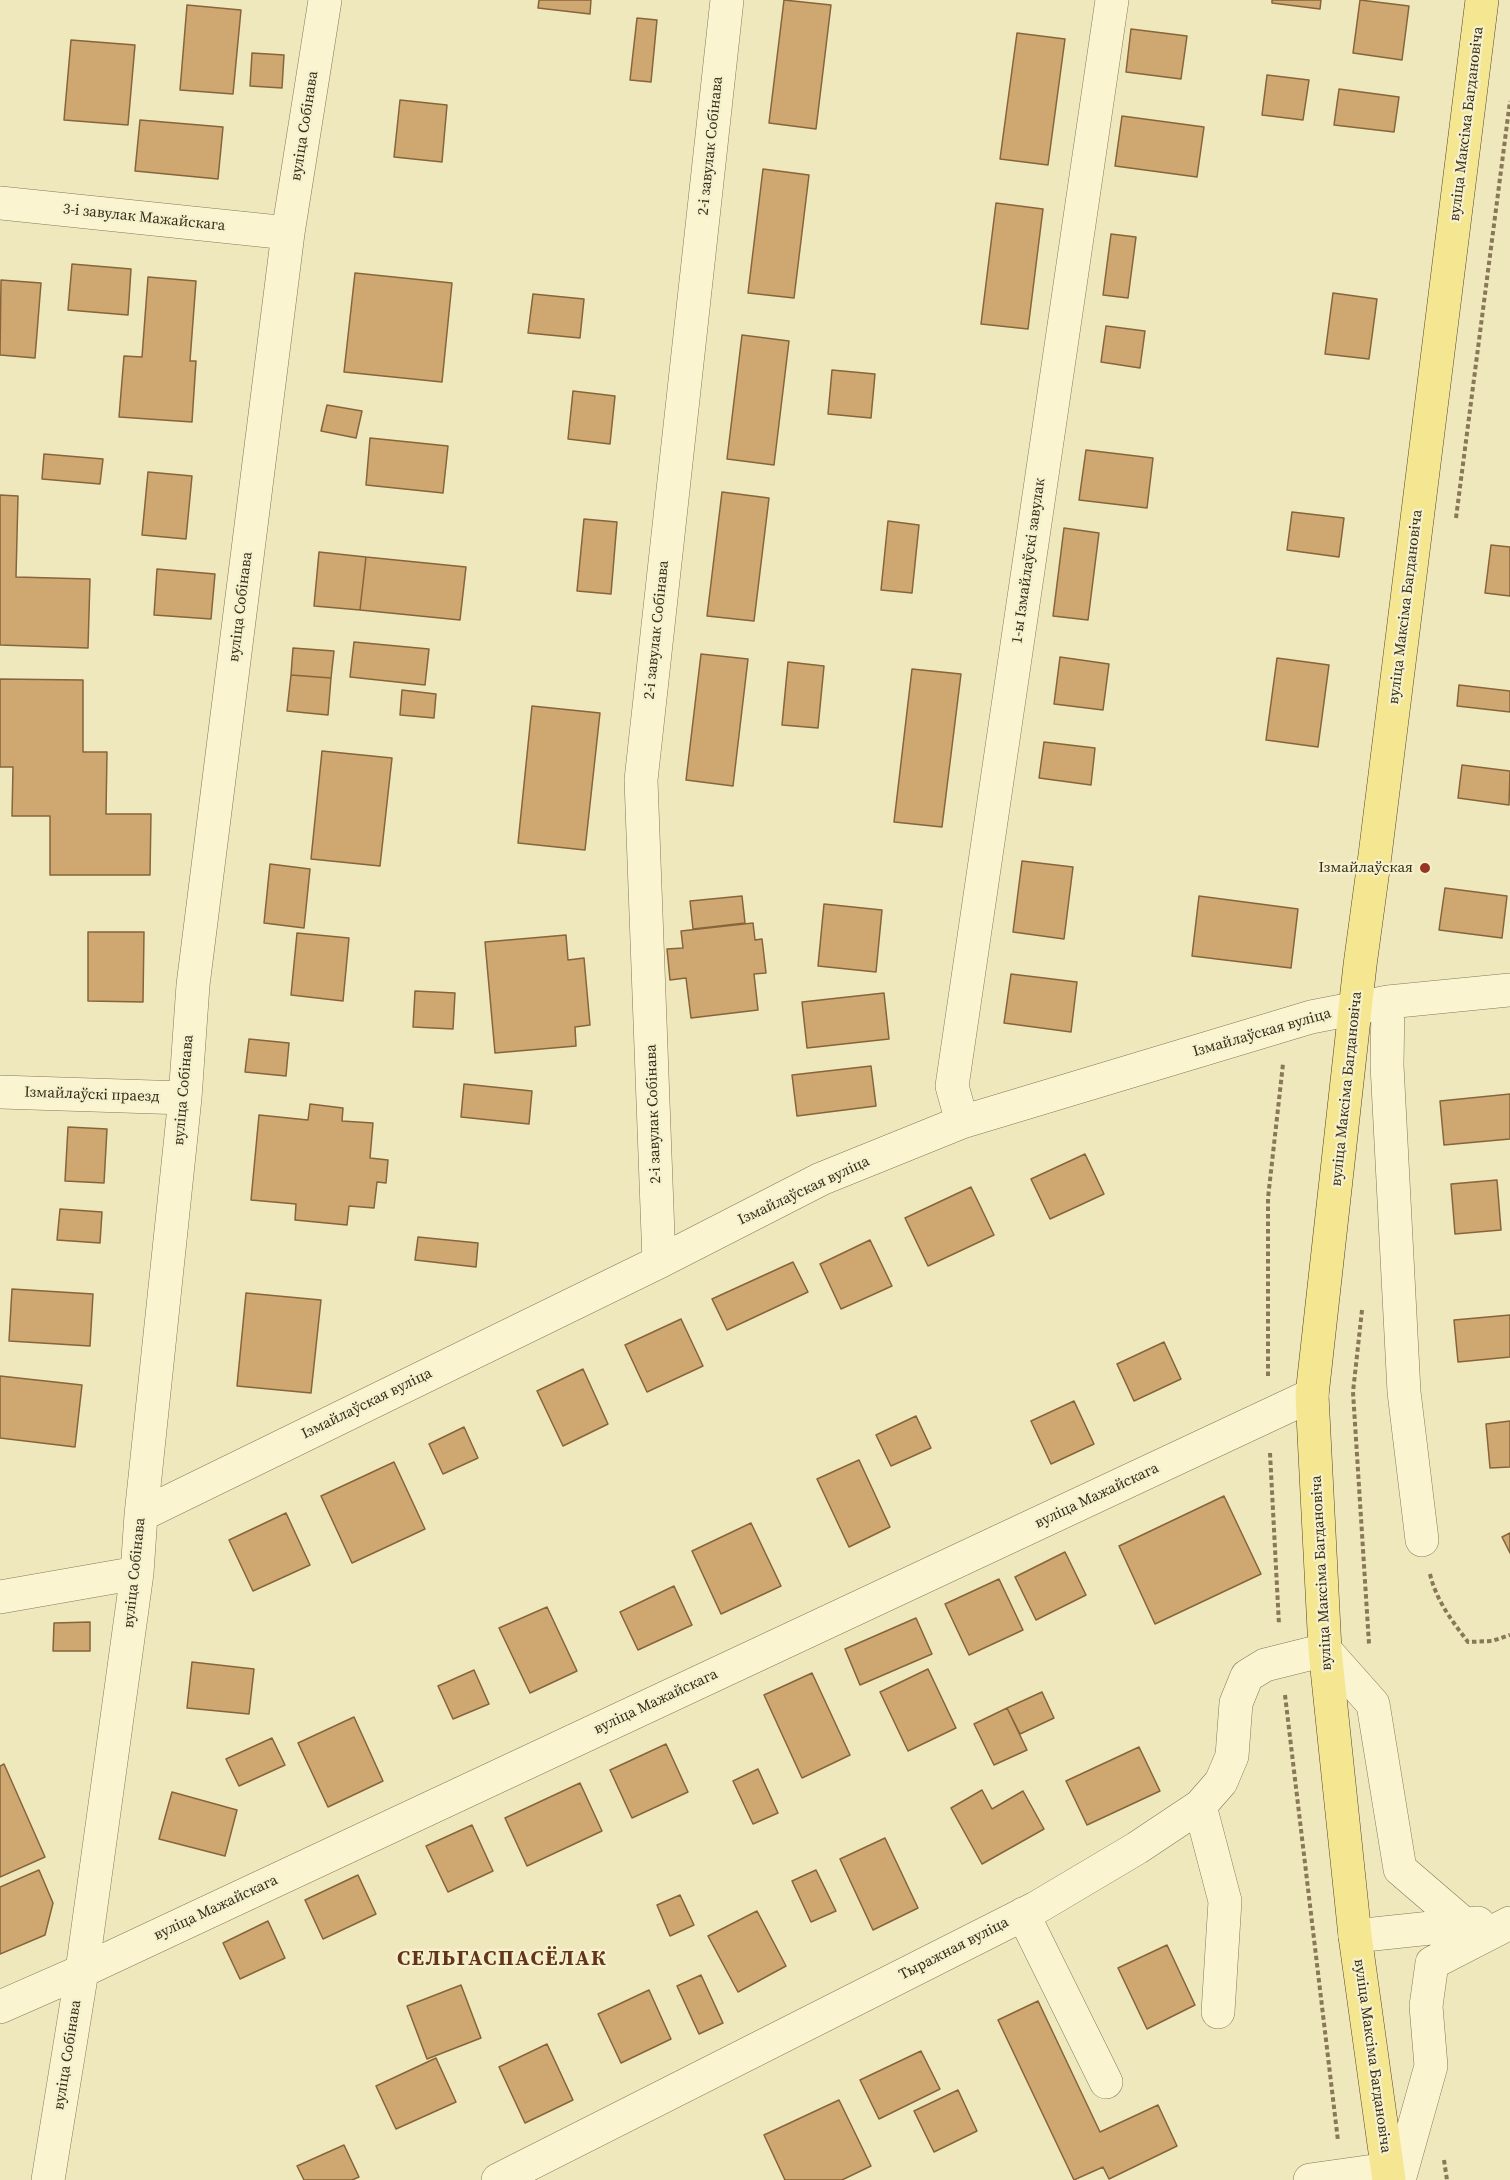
<!DOCTYPE html>
<meta charset="utf-8">
<style>
body{margin:0}
canvas{display:block;background:#efe8bd}
</style>
<canvas width="1510" height="2180"></canvas>
<script>
const g = document.querySelector('canvas').getContext('2d');
g.lineJoin = 'round';
function fillPath(path, color) {
  g.fillStyle = color;
  g.fill(path, 'evenodd');
}
function stroke(path, color, width, dash) {
  g.strokeStyle = color;
  g.lineWidth = width;
  g.lineCap = dash ? 'butt' : 'round';
  g.setLineDash(dash || []);
  g.stroke(path);
}
function label(font, color, halo, rows, align = 'center') {
  g.font = font + ' "Source Serif 4",serif';
  g.lineWidth = 4.5;
  g.setLineDash([]);
  g.textBaseline = 'middle';
  g.strokeStyle = halo;
  g.fillStyle = color;
  for (const [text, x, y, turn = 0] of rows) {
    g.save();
    g.translate(x, y);
    g.rotate((+turn || 0) * Math.PI / 180);
    g.textAlign = isNaN(turn) ? turn : align;
    if (halo) g.strokeText(text, 0, 0);
    g.fillText(text, 0, 0);
    g.restore();
  }
}
const building = new Path2D(`
 M539,0h52l-1,14 -52,-6z
 M784,0l47,5 -15,124 -47,-6z
 M1272,0h49l-1,9 -48,-6z
 M1360,0l49,6 -7,54 -49,-7z
 M187,5l54,5 -8,84 -53,-4z
 M637,18l20,2 -6,62 -21,-2z
 M1131,29l56,7 -6,43 -55,-7z
 M1017,33l48,6 -17,126 -48,-6z
 M71,40l64,5 -7,80 -64,-5z
 M252,53l32,2 -2,33 -32,-2z
 M1267,75l42,5 -6,40 -41,-5z
 M1339,89l60,8 -5,35 -60,-7z
 M400,100l47,5 -5,57 -48,-5z
 M1122,116l82,11 -7,50 -82,-11z
 M140,120l83,7 -5,52 -83,-8z
 M763,169l46,6 -15,123 -46,-5z
 M996,203l47,6 -15,120 -47,-5z
 M1111,234l25,3 -8,61 -25,-3z
 M72,264l59,5 -3,46 -60,-5z
 M355,273l97,10 -10,99 -98,-10z
 M148,277l48,4 -6,80h6l-4,61 -73,-5 5,-61 18,1z
 M1,280l40,3 -6,75 -35,-3z
 M1333,293l44,6 -8,60 -44,-5z
 M533,294l51,5 -4,39 -52,-5z
 M1106,326l39,5 -5,37 -39,-6z
 M742,335l47,6 -15,124 -47,-6z
 M832,370l43,4 -4,44 -43,-4z
 M573,391l42,5 -5,48 -42,-5z
 M327,405l35,6 -6,27 -35,-7z
 M370,438l78,8 -5,47 -77,-8z
 M1086,450l67,8 -6,50 -68,-8z
 M44,454l59,5 -3,25 -58,-5z
 M148,472l44,4 -6,63 -44,-4z
 M722,492l47,6 -15,123 -47,-5z
 M0,495l18,1 -2,81 74,2 -2,69 -88,-3z
 M1292,512l52,6 -5,39 -52,-7z
 M584,519l33,3 -6,72 -34,-3z
 M888,521l31,4 -7,68 -31,-3z
 M1064,528l35,5 -11,87 -35,-4z
 M1491,545l19,2v49l-25,-3z
 M319,552l47,5 -6,53 -46,-4z
 M366,557l100,10 -6,53 -100,-10z
 M157,569l58,5 -4,45 -57,-4z
 M354,642l75,7 -4,36 -75,-8z
 M293,648l41,3 -3,27 -40,-3z
 M701,654l47,5 -15,127 -47,-6z
 M1060,657l49,7 -6,46 -49,-6z
 M1277,658l52,7 -11,82 -52,-7z
 M788,662l36,4 -6,62 -36,-3z
 M912,669l49,5 -19,153 -48,-5z
 M291,675l40,3 -3,37 -41,-4z
 M0,679l83,1v72h24l-1,62h45l-1,61h-100v-59h-38l1,-49h-13z
 M1459,685l51,6v21l-53,-6z
 M402,690l34,4 -2,24 -34,-3z
 M532,706l68,7 -15,137 -67,-7z
 M1044,742l51,6 -4,37 -52,-7z
 M322,751l70,7 -12,108 -69,-7z
 M1462,765l48,6 -1,34 -51,-7z
 M1022,861l51,6 -9,72 -51,-7z
 M270,864l40,5 -6,59 -40,-5z
 M1445,888l62,8 -5,42 -63,-8z
 M742,896l3,27 -52,6 -3,-28z
 M1199,896l99,13 -7,59 -99,-12z
 M824,904l58,6 -6,62 -58,-6z
 M753,923l2,17 7,-1 4,34 -12,1 4,36 -67,8 -5,-40 -16,2 -3,-31 16,-1 -2,-17z
 M88,932h56l-1,70 -55,-1z
 M297,933l52,5 -6,63 -52,-6z
 M566,935l2,25 16,-2 6,67 -15,2 1,19 -81,7 -10,-111z
 M1011,974l66,8 -6,50 -67,-9z
 M415,991l40,2 -2,36 -40,-2z
 M884,993l5,46 -82,9 -5,-46z
 M249,1039l40,4 -3,33 -41,-4z
 M871,1066l5,40 -79,10 -5,-41z
 M464,1084l68,7 -3,33 -68,-7z
 M1510,1094v45l-66,6 -4,-44z
 M310,1104l33,4 -1,13 31,2 -3,35 18,2 -2,23 -9,-1 -3,26 -25,-2 -2,19 -52,-5 1,-16 -45,-4 8,-85 49,5z
 M68,1127l39,2 -3,54 -39,-2z
 M1085,1154l19,40 -54,25 -19,-40z
 M1497,1180l4,50 -46,4 -4,-50z
 M971,1187l23,48 -66,31 -23,-48z
 M60,1209l42,3 -2,31 -43,-3z
 M418,1237l60,6 -2,24 -61,-7z
 M870,1240l22,46 -51,23 -21,-45z
 M793,1262l15,30 -81,38 -15,-31z
 M12,1289l81,5 -3,52 -81,-5z
 M246,1293l75,7 -10,93 -74,-7z
 M1510,1315v42l-52,5 -4,-42z
 M681,1319l22,47 -56,26 -22,-47z
 M1164,1342l17,37 -47,22 -17,-37z
 M583,1369l25,55 -45,22 -26,-55z
 M0,1376l82,9 -7,62 -75,-9z
 M1074,1401l20,43 -43,20 -20,-43z
 M916,1416l15,32 -40,18 -15,-31z
 M1510,1421v46l-20,1 -4,-44z
 M464,1427l14,31 -35,16 -14,-30z
 M859,1460l31,67 -41,20 -32,-68z
 M394,1462l31,67 -73,34 -31,-67z
 M1224,1496l37,78 -106,50 -36,-78z
 M286,1513l24,52 -57,26 -24,-51z
 M751,1523l30,63 -60,28 -29,-63z
 M1510,1533v20l-8,-16z
 M1065,1552l21,43 -50,25 -21,-43z
 M999,1579l24,51 -54,25 -24,-51z
 M674,1586l18,39 -54,25 -18,-38z
 M547,1607l30,64 -47,22 -31,-65z
 M916,1618l16,36 -72,31 -15,-36z
 M90,1622v29h-37l1,-28z
 M192,1662l62,7 -5,45 -62,-6z
 M928,1669l28,59 -48,23 -28,-59z
 M474,1670l15,34 -36,15 -15,-33z
 M812,1673l38,82 -48,23 -38,-83z
 M1042,1692l12,26 -34,16 -13,-26z
 M1007,1708l20,42 -33,15 -20,-41z
 M354,1717l29,64 -55,26 -30,-64z
 M272,1738l13,27 -46,21 -13,-27z
 M666,1744l22,48 -56,26 -22,-48z
 M1139,1747l21,44 -73,34 -21,-44z
 M4,1764l41,93 -45,20v-111z
 M758,1769l20,44 -25,11 -20,-43z
 M580,1783l22,48 -75,35 -22,-48z
 M982,1790l10,19 31,-18 21,38 -62,35 -31,-56z
 M172,1792l65,18 -12,46 -66,-17z
 M472,1825l21,46 -45,21 -22,-46z
 M885,1838l33,70 -45,22 -33,-71z
 M39,1870l14,33 -8,32 -45,19v-67z
 M816,1870l20,41 -25,11 -19,-41z
 M358,1875l18,39 -53,25 -18,-39z
 M680,1895l14,30 -24,11 -13,-31z
 M757,1911l29,55 -48,26 -30,-56z
 M268,1921l17,37 -45,21 -17,-36z
 M1167,1945l28,60 -48,24 -29,-61z
 M701,1975l22,48 -24,11 -22,-48z
 M461,1985l20,53 -54,21 -20,-53z
 M649,1990l22,49 -50,24 -23,-49z
 M1038,2001l62,131 58,-27 19,41 -68,33 -6,-12 -29,13 -76,-160z
 M547,2044l26,56 -48,23 -26,-56z
 M921,2051l19,38 -61,30 -19,-39z
 M436,2058l20,44 -60,27 -20,-43z
 M958,2090l19,41 -43,21 -20,-41z
 M839,2100l32,66 -29,14h-57l-21,-45z
 M344,2145l15,32 -7,3h-48l-7,-14z`);
fillPath(building, '#cfa771');
stroke(building, '#87653b', 1.5);
const minor = new Path2D(`
 M0,203l288,30
 M1388,1002l-1,63 17,327 18,148
 M0,1092l185,6
 M962,1122l-10,-36 160,-1086
 M659,1262l-18,-482 86,-780
 M141,1515l518,-253 162,-83 141,-57 349,-105 77,-15 122,-12
 M0,1597l137,-24
 M1200,1806l25,95 -7,111
 M1023,1914l83,168
 M1355,1936l123,-13
 M0,2007l82,-36 1230,-576
 M48,2180l34,-209 55,-398 4,-58 44,-417 8,-113 95,-752 37,-233
 M498,2180l538,-272 101,-60 63,-42 21,-24 11,-26 4,-53 11,-27 18,-11 60,-15 48,54 27,165 64,55
 M1310,2180l78,-11
 M1399,2180l32,-114 -5,-60 6,-43 78,-40`);
const major = new Path2D(`
 M1389,2180l-34,-244 -30,-286 -13,-255 48,-430 15,-110 107,-855`);
stroke(minor, '#877856', 34);
stroke(major, '#55452a', 34);
stroke(new Path2D(`
 M1456,518l54,-417
 M1362,1310l-9,82 16,252
 M1268,1376v-178l15,-134
 M1270,1453l9,172
 M1430,1574c6,26 22,47 38,68l24,-1 18,-6
 M1285,1695l53,446
 M1444,2160l3,20`), '#877856', 4, [4.5, 3]);
stroke(minor, '#faf4d0', 33);
stroke(major, '#f5e692', 33);
for (const [x, y, r, color] of [
 [1425,868,6,"#983524"]
]) {
  const dot = new Path2D();
  dot.arc(x, y, r, 0, 2 * Math.PI);
  g.fillStyle = color;
  g.fill(dot);
  stroke(dot, '#f6f1cd', 2);
}
label('15px', '#362c1b', '#f6f1cd', [
 ["вуліца Максіма Багдановіча",1467,124,-83],
 ["вуліца Собінава",305,126,-81],
 ["2-і завулак Собінава",711,146,-84],
 ["3-і завулак Мажайскага",144,218,6],
 ["1-ы Ізмайлаўскі завулак",1029,561,-82],
 ["вуліца Собінава",241,607,-83],
 ["вуліца Максіма Багдановіча",1406,607,-83],
 ["2-і завулак Собінава",657,630,-84],
 ["Ізмайлаўская вуліца",1262,1033,-16],
 ["вуліца Максіма Багдановіча",1347,1089,-84],
 ["вуліца Собінава",184,1090,-85],
 ["Ізмайлаўскі праезд",92,1095,2],
 ["2-і завулак Собінава",654,1114,-92],
 ["Ізмайлаўская вуліца",804,1191,-25],
 ["Ізмайлаўская вуліца",367,1404,-26],
 ["вуліца Мажайскага",1097,1496,-25],
 ["вуліца Собінава",135,1573,-84],
 ["вуліца Максіма Багдановіча",1322,1573,-93],
 ["вуліца Мажайскага",656,1702,-25],
 ["вуліца Мажайскага",216,1908,-25],
 ["Тыражная вуліца",954,1949,-27],
 ["вуліца Собінава",68,2055,-81],
 ["вуліца Максіма Багдановіча",1372,2056,82]
]);
label('15px', '#362c1b', '#f6f1cd', [
 ["Ізмайлаўская",1413,868]
], 'right');
g.letterSpacing = '1.5px';
label('bold 21px', '#643419', '#f6f1cd', [
 ["СЕЛЬГАСПАСЁЛАК",502,1960]
]);
g.letterSpacing = '0px';
</script>
